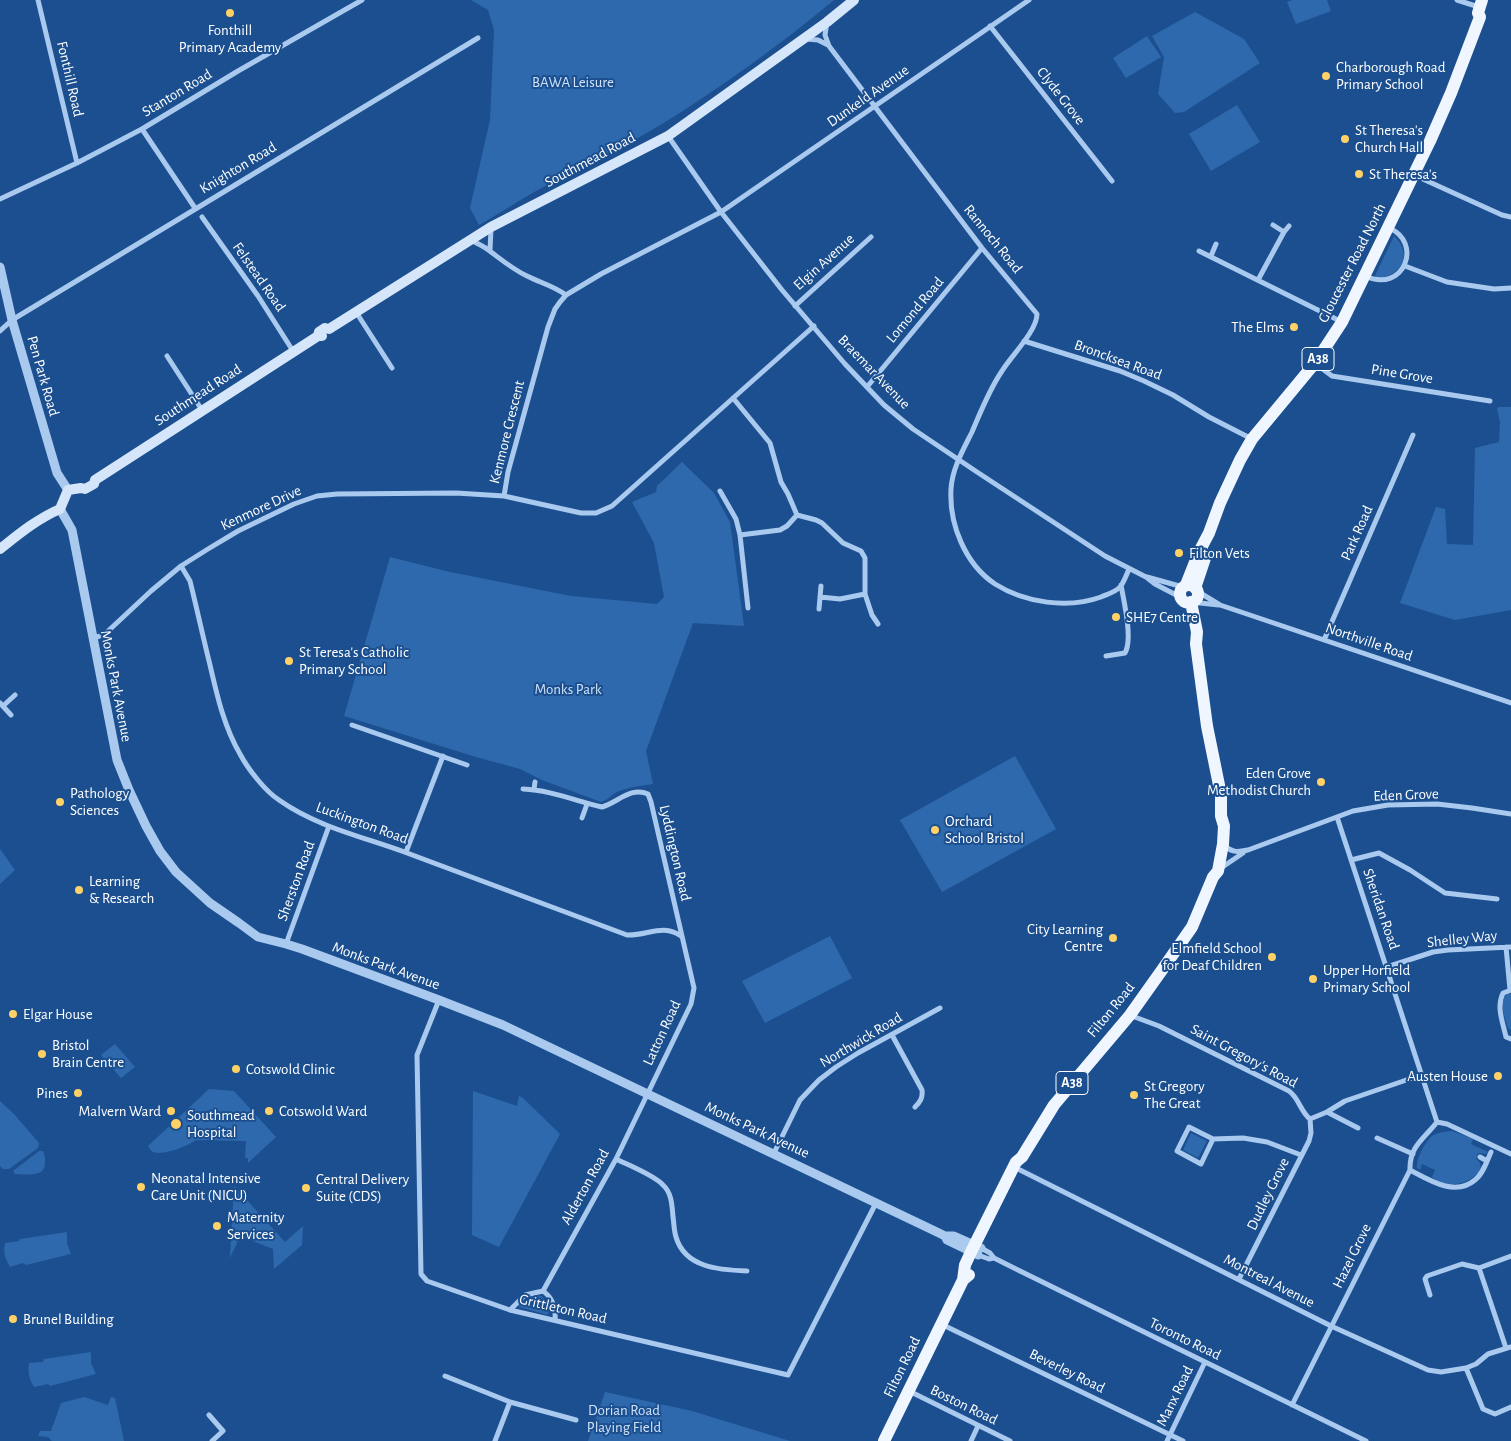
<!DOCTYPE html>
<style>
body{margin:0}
canvas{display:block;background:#1b4f8f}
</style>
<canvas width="1511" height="1441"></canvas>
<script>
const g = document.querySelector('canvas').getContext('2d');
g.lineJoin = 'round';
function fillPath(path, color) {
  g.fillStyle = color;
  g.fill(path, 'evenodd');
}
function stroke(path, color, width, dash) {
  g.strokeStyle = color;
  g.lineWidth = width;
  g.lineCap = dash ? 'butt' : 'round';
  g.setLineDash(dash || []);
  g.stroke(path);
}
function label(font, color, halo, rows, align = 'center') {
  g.font = font + ' "Alegreya Sans",sans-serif';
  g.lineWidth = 4;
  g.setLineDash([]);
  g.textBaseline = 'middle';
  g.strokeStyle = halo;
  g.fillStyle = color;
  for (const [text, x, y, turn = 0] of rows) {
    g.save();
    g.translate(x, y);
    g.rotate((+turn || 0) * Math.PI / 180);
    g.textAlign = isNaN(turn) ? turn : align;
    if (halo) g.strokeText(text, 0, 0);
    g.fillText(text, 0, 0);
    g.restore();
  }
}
fillPath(new Path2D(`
 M471,0h363c-54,45 -112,87 -172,124 -37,23 -77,40 -115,61 -23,12 -45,27 -68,40l-9,-17 20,-88 4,-90 -6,-20z
 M1292,0h35l4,11 -35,13 -9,-22z
 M1195,12l49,27 16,24 -76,49 -9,1 -17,-19 6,-37 -12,-21z
 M1147,36l14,21 -35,21 -13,-20z
 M1237,105l23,37 -49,29 -22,-37z
 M1394,236c20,18 7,40 -16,42l-3,-2z
 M1499,407h12v203l-56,10 -55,-17 36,-96 9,2 2,35 26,1 2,-97 24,-6 1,-20 -3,-14z
 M682,462l32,31 16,29 14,104 -51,-3 -47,128 7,33c-12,2 -23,3 -34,7 -7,3 -11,9 -18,11l-59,-22 -22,-11 -44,-12 -132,-41 46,-159 60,15 121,24 86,8 7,-7 -10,-54 -22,-41 24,-10 1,-6z
 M1015,756l41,73 -114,63 -42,-72z
 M0,849l15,21 -15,14z
 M830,936l22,42 -87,45 -23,-42z
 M1507,994h4v36l-3,-2c-3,-11 -10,-25 -1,-34z
 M115,1044l20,23 -14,11 -20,-23z
 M209,1089l25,2 42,46 -28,26v-5h-3l1,-17 -50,-1c-8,6 -33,16 -43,12 -3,-2 -3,-3 -5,-6z
 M473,1091l44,15 2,-10 4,2 37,36 -61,113 -27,-12z
 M0,1101l14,13 25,29 -1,5 -29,21h-6l-3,-3z
 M1452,1131l21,8 -2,5 17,8 -2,2 -8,-1 -2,6c18,11 -20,38 -44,18l3,-7 -13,-6 -2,6 -3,-2c-1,-9 8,-26 15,-32 6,-4 13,-4 20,-5z
 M1191,1133l16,8 -9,17 -15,-8z
 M39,1151h4c2,4 2,7 2,12 0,15 -20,11 -30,11l-2,-3z
 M234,1186l51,56 18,-16 -1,19 -28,24 -1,-20 -33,-13 -10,22z
 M67,1232v11l4,11 -45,11 -3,-2 -13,4c-5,-9 -7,-14 -5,-24l14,-2 1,-2z
 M541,1296c7,5 9,11 7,19l-29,-8c3,-9 12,-11 22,-11z
 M91,1352v11l5,11 -46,12 -2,-2 -14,3c-5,-8 -6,-14 -5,-24l14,-1 1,-3z
 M605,1392l87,19 98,30h-202z
 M84,1397l24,8 3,-8 4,1 9,43h-72l-4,-4 -10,-1 2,-5h11l10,-28z`), '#2e69ad');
stroke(new Path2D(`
 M38,0l39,163
 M1457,0l22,7
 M827,22l-2,13 4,11 153,202 55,66c0,17 -26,42 -35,57 -13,19 -21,40 -30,61 -9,18 -20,37 -21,57 -2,35 14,75 44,95 30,19 73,25 106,13 7,-3 15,-5 20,-11 3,-5 6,-12 8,-17
 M990,26l122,155
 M806,39l12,1 10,5
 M142,129l53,79
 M668,136l53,76 61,78 63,74 39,41 29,24 64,43 128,84 41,21 9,7 25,13
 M1414,175l88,40 9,2
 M0,199l77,-36 65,-34 96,-58 124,-71
 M202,217l56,79 35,55
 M1273,225l11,7
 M471,240c7,4 15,7 20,12 12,9 23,18 36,24 14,7 27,10 39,19
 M490,250l1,-21
 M1199,251l143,71
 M1211,256l5,-12
 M1405,266l42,16 47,7 17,-1
 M1365,276c40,18 58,-34 24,-48
 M1258,280l26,-48 5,-6
 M795,306l76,-69
 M356,312l36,56
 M0,331l12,-11 466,-282
 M1024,341l96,30 24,10 29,14 36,22 43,22
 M167,356l35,54
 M1316,364l16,12 158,25
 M867,387l115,-139
 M733,398l37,45 11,39 7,12 9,21 19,5 6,3 21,20 18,8 4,7v36l7,21 6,9
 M720,491l16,28 4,16 8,73
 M504,496l4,-24 40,-145 7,-18 5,-7 6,-7 35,-21 120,-62 308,-212
 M740,535l40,-5 7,-4 10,-11
 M181,566l9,15c7,28 13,56 20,84 7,30 14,62 30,89 8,15 25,37 39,46 38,27 85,37 128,53 74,27 146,55 220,82 20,1 36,-12 54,1
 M1147,577l36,10
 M1197,591l23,14 15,5 276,93
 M820,597l20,2 25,-5
 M1194,600l6,3 19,2
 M819,609l2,-23
 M93,639l13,-6 45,-42 30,-25 27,-17 30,-18 56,-27 23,-8 20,-2 119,-1 48,3 77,17h15l16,-7 202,-180
 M1324,640l89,-205
 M1106,656l19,-3c8,-14 -1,-51 -4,-68
 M0,703l11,12
 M3,706l12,-11
 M352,725l115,40
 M523,789c27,1 53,12 79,18 15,-4 29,-21 46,-13l3,8 43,186 -3,16 -75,155 -73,132
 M534,789l1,-7
 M1337,817l100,305
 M582,818l5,-14
 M1225,846c8,7 13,6 23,4l105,-39 35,-6 49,-1 35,4 39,6
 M406,852l37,-96
 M1351,860l28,-7 31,17 35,23 52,6
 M1221,868l22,-15
 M286,944l43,-118
 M1506,947l4,43
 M1387,967l46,-15 15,-2 63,-3
 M1511,990l-8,3c-7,14 0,30 3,44l5,2
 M439,1000l-22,55 4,219 6,7 83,29 278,65 88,-172
 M1132,1016l27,10 130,65c10,7 11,20 21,28
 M892,1035l30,55c1,8 -2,12 -7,17
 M1327,1112l31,16
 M1310,1119l17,-7 18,-11 76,-26
 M1437,1122l10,2 64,30
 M1377,1138l36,16
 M1213,1139l-12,25 -24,-13 12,-24 24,12 30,-1 24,4 34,13
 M774,1153l26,-53 19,-20 17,-13 22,-14 82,-45
 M1480,1157l7,4
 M616,1159c12,6 38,16 47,26 9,8 9,21 10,32 1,6 1,14 3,20 9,31 44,33 71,34
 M1020,1170l311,156 97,44 13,2 25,-4 10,-4 12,-10 23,-7
 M1410,1170c19,10 45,27 65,10 8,-6 12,-19 16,-28
 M981,1248l9,5 4,5 24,12 348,171
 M978,1255l11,4 5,-1
 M1479,1268l27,80
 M1239,1279l70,-138 2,-8 -1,-14
 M1430,1295l-5,-16 2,-3 35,-12 17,4 32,-12
 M510,1310l15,-15 18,-4c10,7 13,16 12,29
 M941,1324l242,117
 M1466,1368l17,41 12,5 16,-7
 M445,1376l65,26 66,18
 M909,1391l101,50
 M1292,1405l118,-235c-1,-24 15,-32 27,-48
 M209,1415l14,16 -11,10
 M495,1441l15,-39
 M971,1441l7,-15
 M1167,1441l38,-79`), '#a9c9ee', 5);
stroke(new Path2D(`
 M0,267l12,53 45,153 11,17
 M60,509l12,21 45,230 12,30 17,36 14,25 16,21 34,31 29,20 19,14 28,7 16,5 137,51 64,25 436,208 6,3h9l27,12
 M945,1236l2,4 31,15`), '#a9c9ee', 9);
stroke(new Path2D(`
 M318,336l1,-4 6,-4 4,1 162,-102 177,-91 159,-114 27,-22
 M0,549c19,-15 37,-30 60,-40l8,-19 13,-2 4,1 9,-5 1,-4 223,-144h4`), '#d6e6fa', 10);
stroke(new Path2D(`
 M1186,585l13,-33 10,-19 11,-30 20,-43 12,-21 63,-76 27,-41 88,-181 21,-48 29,-76 -2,-4 4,-13
 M1180 594a9 9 0 1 1 18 0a9 9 0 1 1-18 0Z
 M1195,588l10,-30
 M963,1280l2,-15 6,-13 45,-90 6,-5 32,-52 76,-90 32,-45 30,-43 21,-50 5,-6 5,-27 1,-18 -3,-10v-21l-14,-69 -11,-82 1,-12 -6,-30
 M884,1441l79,-161 6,-5`), '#f0f6ff', 12);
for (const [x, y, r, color] of [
 [230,13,5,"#ffd166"],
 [1326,76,5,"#ffd166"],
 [1345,139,5,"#ffd166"],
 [1359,174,5,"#ffd166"],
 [1294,327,5,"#ffd166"],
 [1179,553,5,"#ffd166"],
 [1116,617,5,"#ffd166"],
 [289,661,5,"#ffd166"],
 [1321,782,5,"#ffd166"],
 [60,802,5,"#ffd166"],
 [935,830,5,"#ffd166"],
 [79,890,5,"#ffd166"],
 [1113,938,5,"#ffd166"],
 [1272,957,5,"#ffd166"],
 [1313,979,5,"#ffd166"],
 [13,1014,5,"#ffd166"],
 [42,1054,5,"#ffd166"],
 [236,1069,5,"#ffd166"],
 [1498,1076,5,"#ffd166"],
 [78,1093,5,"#ffd166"],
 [1134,1095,5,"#ffd166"],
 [171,1111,5,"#ffd166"],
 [269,1111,5,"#ffd166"],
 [176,1124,6,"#ffd166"],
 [141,1187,5,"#ffd166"],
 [306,1188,5,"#ffd166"],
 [217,1226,5,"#ffd166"],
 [13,1319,5,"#ffd166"]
]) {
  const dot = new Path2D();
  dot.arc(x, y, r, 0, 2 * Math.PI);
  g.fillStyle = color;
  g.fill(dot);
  stroke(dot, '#1b4f8f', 2);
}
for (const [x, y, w] of [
 [1318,359,32],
 [1072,1083,32]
]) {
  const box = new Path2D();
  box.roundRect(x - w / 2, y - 11.5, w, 23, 4);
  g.fillStyle = '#1b4f8f';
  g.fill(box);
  stroke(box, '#fff', 1);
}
label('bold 14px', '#fff', null, [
 ["A38",1318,359],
 ["A38",1072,1083]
]);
label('15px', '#fff', '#1b4f8f', [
 ["Fonthill",230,30,"center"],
 ["Primary Academy",230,47,"center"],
 ["Charborough Road",1336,67],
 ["Primary School",1336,84],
 ["St Theresa's",1355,130],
 ["Church Hall",1355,147],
 ["St Theresa's",1369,174],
 ["The Elms",1284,327,"right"],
 ["Filton Vets",1189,553],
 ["SHE7 Centre",1126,617],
 ["St Teresa's Catholic",299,652],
 ["Primary School",299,669],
 ["Eden Grove",1311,773,"right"],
 ["Methodist Church",1311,790,"right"],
 ["Pathology",70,793],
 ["Sciences",70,810],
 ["Orchard",945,821],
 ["School Bristol",945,838],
 ["Learning",89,881],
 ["& Research",89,898],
 ["City Learning",1103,929,"right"],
 ["Centre",1103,946,"right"],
 ["Elmfield School",1262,948,"right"],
 ["for Deaf Children",1262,965,"right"],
 ["Upper Horfield",1323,970],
 ["Primary School",1323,987],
 ["Elgar House",23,1014],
 ["Bristol",52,1045],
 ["Brain Centre",52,1062],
 ["Cotswold Clinic",246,1069],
 ["Austen House",1488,1076,"right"],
 ["St Gregory",1144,1086],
 ["The Great",1144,1103],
 ["Pines",68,1093,"right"],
 ["Malvern Ward",161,1111,"right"],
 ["Cotswold Ward",279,1111],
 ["Southmead",187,1115],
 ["Hospital",187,1132],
 ["Neonatal Intensive",151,1178],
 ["Care Unit (NICU)",151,1195],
 ["Central Delivery",316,1179],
 ["Suite (CDS)",316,1196],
 ["Maternity",227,1217],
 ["Services",227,1234],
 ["Brunel Building",23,1319]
], 'left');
label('15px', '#fff', '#1b4f8f', [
 ["Fonthill Road",70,79,77],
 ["Stanton Road",177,93,-31],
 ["Dunkeld Avenue",868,96,-35],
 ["Clyde Grove",1061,96,52],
 ["Southmead Road",590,160,-28],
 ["Knighton Road",238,168,-31],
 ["Rannoch Road",993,239,51],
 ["Elgin Avenue",824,262,-42],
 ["Gloucester Road North",1352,263,-63],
 ["Felstead Road",259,277,55],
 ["Lomond Road",915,310,-50],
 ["Broncksea Road",1118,360,20],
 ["Braemar Avenue",874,372,46],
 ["Pine Grove",1402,374,9],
 ["Pen Park Road",43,376,74],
 ["Southmead Road",198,395,-33],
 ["Kenmore Crescent",507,432,-76],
 ["Kenmore Drive",261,508,-25],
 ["Park Road",1357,533,-66],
 ["Northville Road",1369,642,19],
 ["Monks Park Avenue",116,686,79],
 ["Eden Grove",1406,795,-2],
 ["Luckington Road",362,823,20],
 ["Lyddington Road",675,853,77],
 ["Sherston Road",296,881,-70],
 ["Sheridan Road",1381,909,71],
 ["Shelley Way",1462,939,-6],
 ["Monks Park Avenue",386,966,20],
 ["Filton Road",1111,1010,-51],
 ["Latton Road",662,1033,-65],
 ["Northwick Road",861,1040,-31],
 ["Saint Gregory's Road",1244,1056,28],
 ["Monks Park Avenue",757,1130,25],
 ["Alderton Road",585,1187,-61],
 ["Dudley Grove",1268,1194,-64],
 ["Hazel Grove",1352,1256,-64],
 ["Montreal Avenue",1269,1281,27],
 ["Grittleton Road",563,1309,13],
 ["Toronto Road",1185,1339,26],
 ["Filton Road",902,1367,-64],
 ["Beverley Road",1067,1371,26],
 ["Manx Road",1175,1396,-64],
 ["Boston Road",964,1405,26]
]);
label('15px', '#cfe3fa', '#1b4f8f', [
 ["BAWA Leisure",573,82],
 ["Monks Park",568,689],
 ["Dorian Road",624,1410],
 ["Playing Field",624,1427]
]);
</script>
